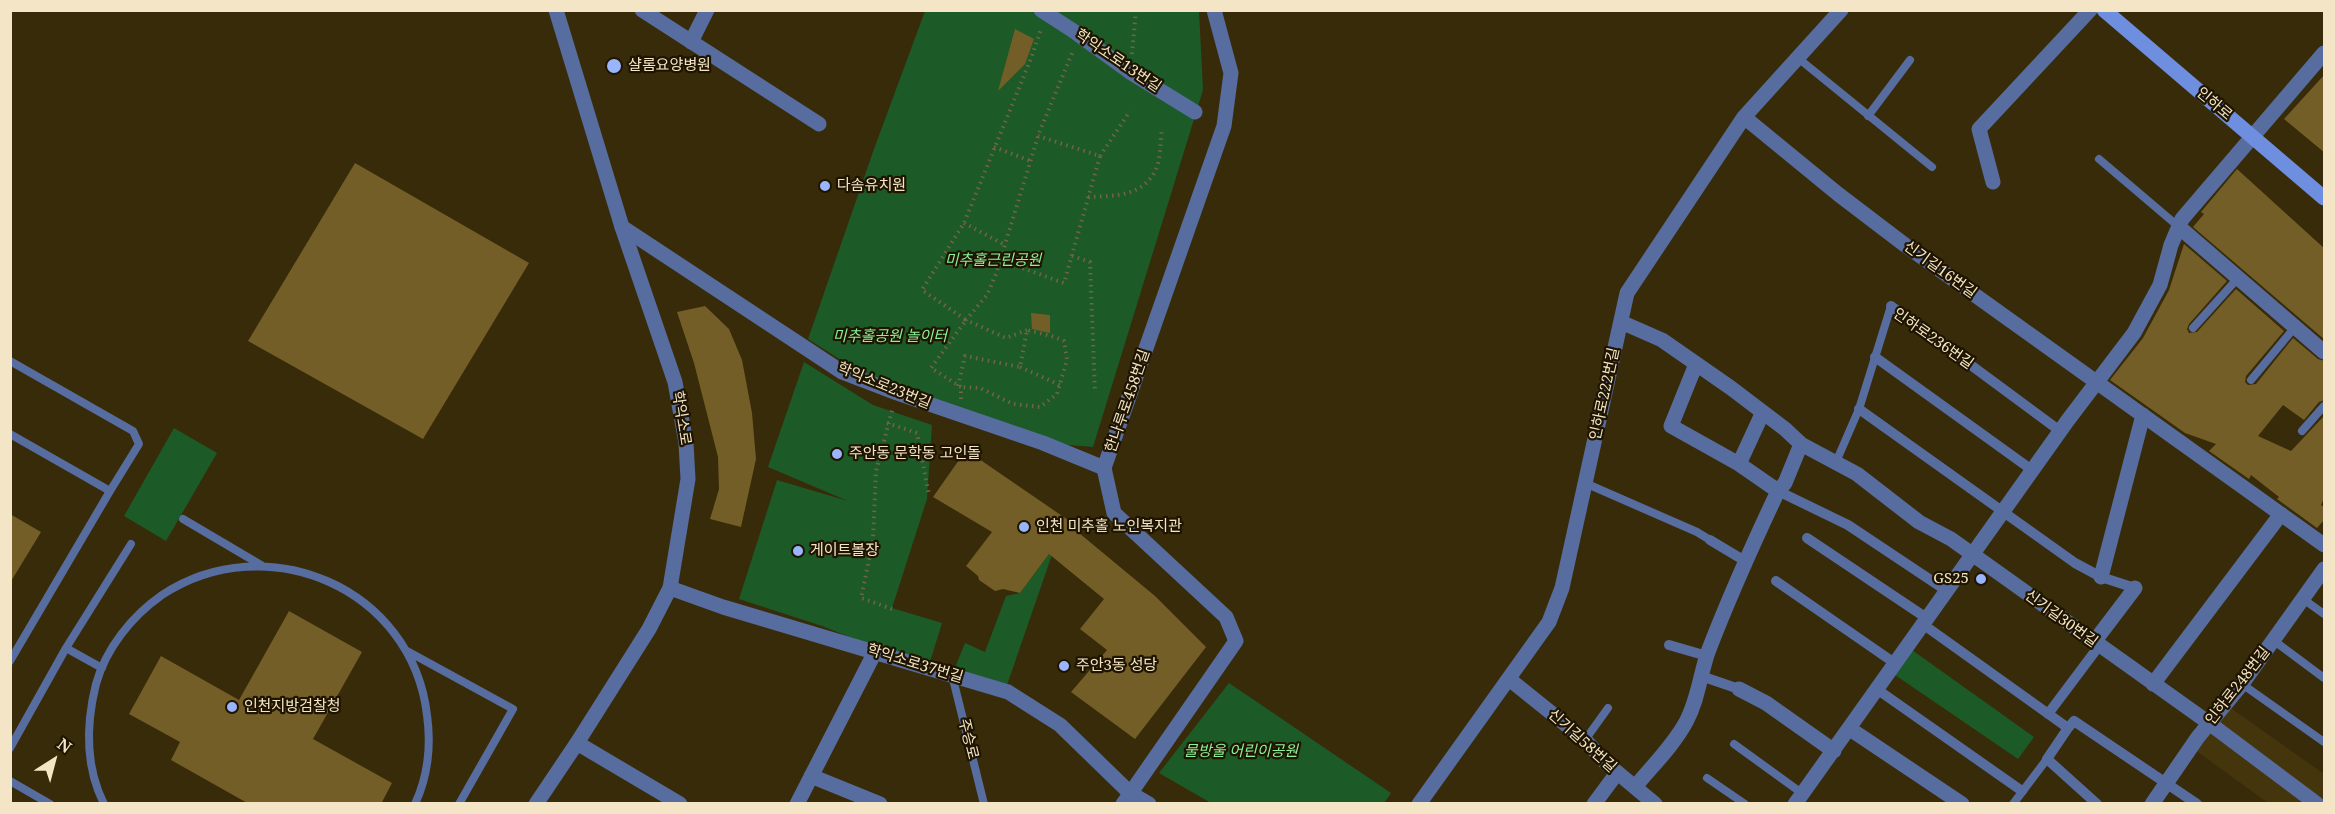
<!DOCTYPE html>
<meta charset="utf-8">
<style>
body{margin:0}
#map{position:relative;width:2335px;height:814px;overflow:hidden;background:#382b09;font-family:"Noto Serif",serif}
canvas{display:block}
.frame{position:absolute;inset:0;border:12px solid #f3e5c6;pointer-events:none}
.north{position:absolute;left:24px;top:730px;width:60px;height:60px;-webkit-text-stroke:4px #1e1400;paint-order:stroke;rotate:36deg;font-size:16px;font-weight:700;line-height:24px;text-align:center;color:#f3e5c6}
.north::after{content:'';display:block;margin:auto;width:21px;height:27px;background:#f3e5c6;clip-path:polygon(50% 0,100% 100%,50% 72%,0 100%)}
</style>
<div id="map">
<canvas width="2335" height="814"></canvas>
<div class="frame"></div>
<div class="north">N</div>
</div>
<script>
const g = document.querySelector('canvas').getContext('2d');
g.lineJoin = 'round';
function fillPath(path, color) {
  g.fillStyle = color;
  g.fill(path, 'evenodd');
}
function stroke(path, color, width, dash) {
  g.strokeStyle = color;
  g.lineWidth = width;
  g.lineCap = dash ? 'butt' : 'round';
  g.setLineDash(dash || []);
  g.stroke(path);
}
function label(font, color, halo, rows, align = 'center') {
  g.font = font + ' "Noto Serif","Noto Sans KR",serif';
  g.lineWidth = 4.5;
  g.setLineDash([]);
  g.textBaseline = 'middle';
  g.strokeStyle = halo;
  g.fillStyle = color;
  for (const [text, x, y, turn = 0] of rows) {
    g.save();
    g.translate(x, y);
    g.rotate((+turn || 0) * Math.PI / 180);
    g.textAlign = isNaN(turn) ? turn : align;
    if (halo) g.strokeText(text, 0, 0);
    g.fillText(text, 0, 0);
    g.restore();
  }
}
fillPath(new Path2D(`
 M2225,704l99,70v29h-56l-77,-56z`), '#44350d');
fillPath(new Path2D(`
 M925,11h274l4,79 -110,357 -50,-4 -114,-39 -77,-37 -44,-28 66,-190z
 M804,362l69,43 59,20 -5,74 -35,109 50,15 -14,45 -106,-42 -83,-27 38,-119 71,21 -80,-34z
 M174,428l43,25 -51,88 -42,-25z
 M1055,546l-49,142 -54,-13 13,-32 20,9 21,-56 14,-3z
 M1912,650l122,87 -16,22 -123,-84z
 M1229,683l162,110 -7,10h-173l-52,-30z`), '#1c5a28');
fillPath(new Path2D(`
 M1015,29l19,10 -9,25 -27,27z
 M2325,74v79l-41,-34z
 M355,163l174,100 -106,176 -175,-98z
 M2237,169l88,80v91l-132,-113 11,-13 -3,-2z
 M2184,244l43,37 -38,43 -2,5 2,4 8,-1 39,-43 48,42 -38,45 -1,6 3,3 8,-1 37,-46 25,21 7,2v39l-6,2 -15,18 -21,-15 -25,31 33,15 34,-36v81l-4,9 4,3v11l-8,9 -40,-29 2,-2 -28,-22 -2,4 -40,-28 7,-7 -31,-11 -75,-53 33,-42 26,-48z
 M705,306l24,23 13,31 10,53 4,46 -15,68 -31,-8 9,-30 -1,-32 -24,-94 -17,-51z
 M1031,313l19,2v18l-18,-4z
 M966,450l102,70 -1,3 88,73 51,51 -71,92 -64,-47 36,-42 -27,-21 24,-30 -55,-45 -29,39 -17,-4 -8,2 -16,-11 -1,-4 -12,-10 26,-34 -59,-35z
 M10,514l31,18 -31,51z
 M289,611l73,41 -49,87 79,44 -11,21h-132l-78,-44 9,-18 -51,-28 32,-58 78,44z`), '#745e27');
stroke(new Path2D(`
 M1132,54l4,-44
 M994,147l37,14
 M1100,156l30,-45
 M1088,197c25,-1 54,0 67,-26 6,-10 5,-29 7,-42
 M964,223l41,22
 M1072,256l18,6 5,131
 M1000,260l64,23 36,-127 -62,-20
 M1027,330l-21,8 -40,-18 21,-25 9,-21 43,-141 34,-82
 M1020,367l40,18
 M958,386l7,-30 55,11 7,-37 28,7 9,4 3,19 -10,34 -17,13 -27,-3 -33,-16 -19,-1
 M961,399v-12l-30,-19 35,-48 -44,-30 42,-67 68,-167 9,-27
 M887,423l30,10 12,62
 M892,609l-31,-11 12,-57 3,-70 17,-64`), '#726544', 4, [1.5, 4.5]);
stroke(new Path2D(`
 M1798,58l134,109
 M1868,116l42,-56
 M2099,159l80,68
 M2193,328l45,-50
 M10,361l123,70 6,13 -29,47
 M2251,380l44,-53
 M2302,431l22,-25
 M10,434l100,57 -100,170
 M1836,462l23,-53 32,-103
 M1585,483l112,49 13,8
 M183,519l78,46
 M2303,599l21,15
 M2273,640l51,38
 M66,648l65,-104
 M407,651l106,58 -54,95
 M952,675l32,129
 M2242,684l82,58
 M1585,740l23,-32
 M1734,744l69,50
 M10,748l56,-100 36,20
 M1707,778l38,26
 M10,781l40,23
 M104,804c-19,-38 -18,-80 -8,-120 10,-36 36,-68 66,-89 105,-69 250,-7 265,120 4,29 1,61 -12,89
 M2013,804l34,-45`), '#576c9f', 8);
stroke(new Path2D(`
 M1891,306l169,125
 M1875,357l157,113
 M1859,409l216,154 26,14 34,11
 M1778,491l70,34 99,66
 M1807,538l121,81
 M1710,540l35,21
 M1776,581l120,83
 M1924,625l144,103 -21,31 50,45
 M1669,645l38,11
 M1701,676l38,13
 M1878,690l144,101
 M2048,714l51,-68
 M2068,728l6,-7 123,83`), '#576c9f', 10);
stroke(new Path2D(`
 M642,10l177,114
 M1041,10l31,20 58,42 65,40
 M691,42l16,-32
 M1744,117l94,77 67,51 419,300
 M1993,182l-14,-53 111,-119
 M622,227l220,145 55,21 146,50 61,25
 M2179,227l145,125
 M1621,322l41,18 69,48 54,41 16,15 56,30 62,48 32,17 258,184 108,81
 M1696,364l-25,62 68,38 39,27
 M1739,464l24,-52
 M2101,577l42,-162
 M670,588l53,19 285,85 52,33 70,68 19,11
 M2094,642l41,-54
 M1509,679l76,61 21,23 49,41
 M2153,684l128,-170
 M1739,689l27,14 68,48
 M1850,729l112,75
 M811,776l69,28
 M1635,787c17,-21 38,-41 51,-65 12,-22 14,-47 22,-70 21,-55 45,-108 70,-161l7,-8 16,-39
 M797,804l78,-152
 M1123,804l113,-163 -10,-24 -112,-104 -10,-45 120,-342 7,-53 -17,-63
 M1419,804l130,-182 13,-34 65,-295 117,-176 97,-107
 M1594,804l23,-31
 M1795,804l273,-384 66,-87 26,-48 11,-40 11,-26 142,-166
 M2152,804l46,-67 44,-53 82,-115`), '#576c9f', 15);
stroke(new Path2D(`
 M577,743l103,61
 M536,804l41,-61 72,-114 21,-41 18,-109 -2,-36 -11,-61 -53,-155 -66,-217`), '#576c9f', 15);
stroke(new Path2D(`
 M2104,10l220,188`), '#6e8ee0', 15);
for (const [x, y, r, color] of [
 [614,66,8,"#99b5fd"],
 [825,186,6,"#99b5fd"],
 [837,454,6,"#99b5fd"],
 [1024,527,6,"#99b5fd"],
 [798,551,6,"#99b5fd"],
 [1981,579,6,"#99b5fd"],
 [1064,666,6,"#99b5fd"],
 [232,707,6,"#99b5fd"]
]) {
  const dot = new Path2D();
  dot.arc(x, y, r, 0, 2 * Math.PI);
  g.fillStyle = color;
  g.fill(dot);
  stroke(dot, '#1e1400', 2);
}
label('15px', '#f3e5c6', '#1e1400', [
 ["학익소로13번길",1118,61,34],
 ["인하로",2214,104,40],
 ["신기길16번길",1940,270,36],
 ["인하로236번길",1933,339,35],
 ["학익소로23번길",884,386,22],
 ["인하로222번길",1605,394,-78],
 ["한나루로458번길",1128,401,-71],
 ["학익소로",681,418,81],
 ["신기길30번길",2061,619,36],
 ["학익소로37번길",915,664,17],
 ["인하로248번길",2238,686,-52],
 ["주승로",968,739,76],
 ["신기길58번길",1582,741,42]
]);
label('15px', '#f3e5c6', '#1e1400', [
 ["샬롬요양병원",628,66],
 ["다솜유치원",837,186],
 ["주안동 문학동 고인돌",849,454],
 ["인천 미추홀 노인복지관",1036,527],
 ["게이트볼장",810,551],
 ["GS25",1969,579,"right"],
 ["주안3동 성당",1076,666],
 ["인천지방검찰청",244,707]
], 'left');
label('italic 15px', '#89f398', '#1e1400', [
 ["미추홀근린공원",993,261],
 ["미추홀공원 놀이터",890,337],
 ["물방울 어린이공원",1241,752]
]);
</script>
